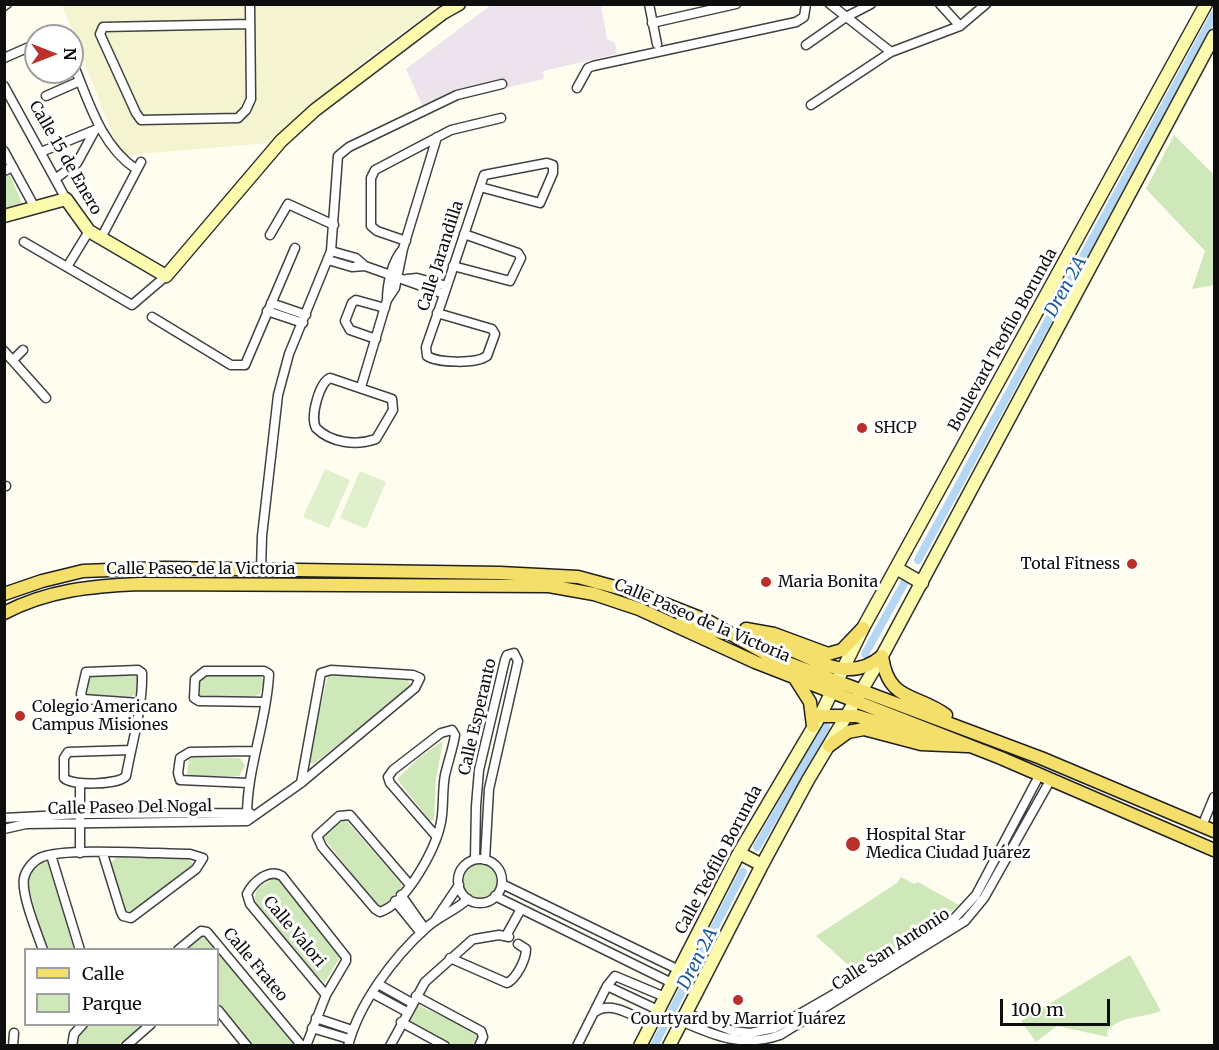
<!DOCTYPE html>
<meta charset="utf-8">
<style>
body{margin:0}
#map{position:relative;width:1219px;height:1050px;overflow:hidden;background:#fefdf0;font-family:Merriweather,serif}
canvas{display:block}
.frame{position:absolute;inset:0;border:6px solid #0e0e0e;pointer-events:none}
.legend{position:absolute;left:24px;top:948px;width:195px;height:78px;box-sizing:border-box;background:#fff;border:2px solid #9f9f9f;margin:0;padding:8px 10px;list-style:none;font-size:18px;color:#0e0e0e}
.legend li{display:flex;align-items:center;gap:12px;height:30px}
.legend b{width:30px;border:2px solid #9f9f9f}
.north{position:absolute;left:24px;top:24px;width:60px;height:60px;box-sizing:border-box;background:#fff;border:2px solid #9f9f9f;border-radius:50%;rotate:90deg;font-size:16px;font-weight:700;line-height:24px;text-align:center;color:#0e0e0e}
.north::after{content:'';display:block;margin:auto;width:21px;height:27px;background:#ba302a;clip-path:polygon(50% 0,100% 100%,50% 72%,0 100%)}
.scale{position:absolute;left:1000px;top:999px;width:110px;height:27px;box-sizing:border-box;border:3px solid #0e0e0e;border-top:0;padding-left:8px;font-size:18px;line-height:21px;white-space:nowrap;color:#0e0e0e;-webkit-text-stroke:4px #fff;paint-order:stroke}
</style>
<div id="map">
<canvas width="1219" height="1050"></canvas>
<div class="frame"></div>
<ul class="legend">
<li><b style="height:8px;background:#f4df6a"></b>Calle</li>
<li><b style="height:16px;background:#cee8ba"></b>Parque</li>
</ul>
<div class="north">N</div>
<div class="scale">100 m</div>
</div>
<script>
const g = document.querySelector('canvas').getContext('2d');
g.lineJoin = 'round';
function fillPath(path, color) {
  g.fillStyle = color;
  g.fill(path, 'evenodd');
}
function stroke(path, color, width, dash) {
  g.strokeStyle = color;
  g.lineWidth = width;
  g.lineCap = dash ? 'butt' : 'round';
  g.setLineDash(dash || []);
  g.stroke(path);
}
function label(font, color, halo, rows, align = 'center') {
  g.font = font + ' Merriweather,serif';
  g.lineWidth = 6;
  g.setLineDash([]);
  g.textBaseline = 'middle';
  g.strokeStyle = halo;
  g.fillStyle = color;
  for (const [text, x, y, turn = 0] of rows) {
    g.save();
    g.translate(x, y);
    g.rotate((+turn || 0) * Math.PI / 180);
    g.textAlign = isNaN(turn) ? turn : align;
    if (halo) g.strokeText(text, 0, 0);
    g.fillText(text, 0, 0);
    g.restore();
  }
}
fillPath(new Path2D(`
 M491,5h110l6,34 8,4 2,11 -74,17 1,8 -87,20 -31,15 -20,-45z`), '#ece3ec');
fillPath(new Path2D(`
 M62,5h378l-71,52 -100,86 -143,12 -8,-7z`), '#f4f4d1');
fillPath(new Path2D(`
 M1174,135l40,40v110l-22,4 13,-38 -59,-62z
 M10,175l13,31 -18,5v-34z
 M135,673l3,2 -3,20 -10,4 -42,-3 6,-21z
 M259,674l5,7 -4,13 -7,3h-50l-3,-2 -1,-14 7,-6z
 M345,674l62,5 4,7 -91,73 -7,5 -5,-2 20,-87z
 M443,741l-7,38 -2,41 -4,1 -33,-42 23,-22z
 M193,757l47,1 5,8 -6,10h-49l-3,-3 2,-13z
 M344,818l57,65 1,5 -20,18h-5l-54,-69 5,-7z
 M118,856h68l7,8 -64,50 -4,-1 -14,-50z
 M44,859l4,2 26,88h-28l-19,-68 5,-10z
 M461 880a19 19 0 1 1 38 0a19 19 0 1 1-38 0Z
 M275,877l5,3 58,72 1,7 -14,23 -12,-9 -59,-72 3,-12z
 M901,877l13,7 4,-2 41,23 -19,16 -83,52 -41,-37 81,-53z
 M204,936l13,14h-32z
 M218,950l76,95h-42l-34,-41z
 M1130,955l31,56c-20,8 -38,3 -54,20l1,6 -51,-11 -21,16 -15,-21z
 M418,1005l58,27 2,3 -6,10h-18l-44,-21 -1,-4z
 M89,1025h54l-25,20 -41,1 1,-10z`), '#cee8ba');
fillPath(new Path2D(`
 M325,469l25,11 -21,48 -26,-11z
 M360,471l26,11 -20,47 -26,-11z`), '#e0f0cc');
stroke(new Path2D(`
 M918,560l296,-545
 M865,654l41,-74
 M757,847l69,-120
 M654,1046l89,-174`), '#b6d7f4', 8);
const street = new Path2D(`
 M649,4l8,40
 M830,4l61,48
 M940,4l20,22
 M4,6l3,-2
 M652,23l84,-19
 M250,24l-147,3 -3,7 36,79 5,7 97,-2 8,-8 5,-11 -1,-95
 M56,36h4
 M806,45l40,-28 25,-13
 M4,58l32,-14
 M72,61c16,38 28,84 64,108
 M4,86l62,113
 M577,88l11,-20 5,-2 203,-44 8,-5 2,-13
 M46,96l34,-15
 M811,105l80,-53 69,-26 26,-22
 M4,151l31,57
 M41,152l56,-23
 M4,171l9,-4
 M55,179l22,-16 18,-33
 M270,235l18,-31 46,21
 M101,238l40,-76
 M406,241l-29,-10 -6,-5v-48l4,-8 76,-40 50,-12
 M24,242l108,63 34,-29
 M331,251l25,7 9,8
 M328,260l24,7 13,-1 79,28
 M453,266l57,15 11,-23 -3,-5 -54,-19
 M67,267l22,-36
 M407,279l10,-1 30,8
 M387,300l8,-12 8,-39 34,-112
 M271,303l35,12
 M267,311l36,12
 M437,313l55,16 3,5 -8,22c-11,8 -49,7 -60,0l-1,-9c7,-20 14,-40 21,-61l37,-111 63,-12 6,2v8l-13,30 -60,-16
 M152,317l79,48h14l50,-117
 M376,339l-26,-9 -5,-9 7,-18 4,-3 29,8
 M4,351l42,47
 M13,360l10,-10
 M330,378l62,21 1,11 -17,29c-20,7 -45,4 -60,-11 -6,-11 3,-45 14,-50z
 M361,387l26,-87c0,-16 5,-39 16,-51
 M4,486h2
 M261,570l1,-34 16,-141 11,-41 42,-103 7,-95 11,-9 108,-52 45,-11
 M131,750l-63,2 -4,6v20c8,8 55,7 62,-2 6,-33 17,-70 16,-103l-4,-3 -52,2 -5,22 2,5 56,4
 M80,783v70
 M248,783l-68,-3 -2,-7 2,-15 10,-6 64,-1
 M4,818l77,-4 169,-1
 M247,821c-1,-53 20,-98 22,-147l-5,-3h-59l-10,8 -1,19 5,3 65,1
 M1202,826l12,-29
 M4,829l22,-5 221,-3 54,-38 114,-95 5,-10 -7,-3 -82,-5 -10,3 -20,110
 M51,855l29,95
 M475,859l1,-53 3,-36 26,-110 2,-5 7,-2 4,8 -29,128 -4,71
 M458 881a22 22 0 1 1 44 0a22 22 0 1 1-44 0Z
 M502,884l177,86
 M410,885l-60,-70 -11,1 -22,20 5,11 53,62 5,3c27,-9 56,-64 61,-90 3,-15 1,-31 4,-47 3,-13 8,-27 10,-40l-3,-5 -11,3 -48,37 -5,7 2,6 46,53
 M401,895l24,34
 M495,896l177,87
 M395,901l26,32
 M436,919l23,-34
 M506,936l15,-27
 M475,939l24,-4 10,2
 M43,950c-6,-18 -22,-55 -19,-72 2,-9 10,-18 18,-21 23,-10 118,-3 148,-3l13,4 -7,11 -65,49 -8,-2 -2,-4 -18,-58
 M178,950l23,-19 6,1 95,114
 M450,958l57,25c9,-4 19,-23 19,-34l-8,-5
 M378,984l34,19
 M607,986l51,24
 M372,993l35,19
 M416,996l65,35 2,6 -4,9
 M218,1010l29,36
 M595,1012c17,-12 39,5 56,12
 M685,1013l48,18 17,2 25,-5 82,-47 94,-59 25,-27 64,-121
 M316,1018l36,12
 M681,1021c34,15 62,27 99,14l185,-114 19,-23 67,-119
 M401,1022l44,24
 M312,1028l37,11
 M13,1046l1,-13
 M72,1046l2,-12 9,-10
 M126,1046l25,-22
 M306,1046l20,-51 20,-34v-4l-64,-81c-13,-8 -29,6 -35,18l3,10 76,91
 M348,1046c11,-43 46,-89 78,-118 13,-12 29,-17 42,-29
 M390,1046l35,-64 47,-42
 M577,1046l30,-60 8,-10 50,21`);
const secondary = new Path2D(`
 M4,216l62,-17 23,32 77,45 115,-135 34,-31 128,-97 16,-9
 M896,568l26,15
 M739,853l23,12
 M640,1046l99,-193 81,-137 43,-88 343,-624
 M669,1046l93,-181 46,-85 74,-124 332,-620`);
const primary = new Path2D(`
 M4,594l38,-13 41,-10 81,-3 336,5 78,4 59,16 71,28 64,36 269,101 173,73
 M4,613c44,-23 88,-27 136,-29l409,2 45,8 45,15 116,53 246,96 213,92
 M682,621l41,12
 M746,629l28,5 54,20 14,-4 21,-22
 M740,636c12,2 25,4 37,8 36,13 70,42 105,12
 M882,656c6,46 34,37 64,59
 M796,680l14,22 3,24
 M820,716h37l65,20 14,1
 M829,746l19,-14 16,-3 57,15 46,2`);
stroke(street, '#414141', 11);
stroke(secondary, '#303030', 15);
stroke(primary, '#1f1f1f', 15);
stroke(street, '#fff', 8);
stroke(secondary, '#fcfbad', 12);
stroke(primary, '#f4df6a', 12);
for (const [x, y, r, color] of [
 [862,428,6,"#ba302a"],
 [1132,564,6,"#ba302a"],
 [766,582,6,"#ba302a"],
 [20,716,6,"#ba302a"],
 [853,844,8,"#ba302a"],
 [738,1000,6,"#ba302a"]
]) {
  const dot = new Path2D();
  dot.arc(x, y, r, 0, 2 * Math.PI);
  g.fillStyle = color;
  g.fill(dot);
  stroke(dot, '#fff', 2);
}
label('16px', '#0e0e0e', '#fff', [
 ["Calle 15 de Enero",65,158,60],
 ["Calle Jarandilla",441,256,-72],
 ["Boulevard Teofilo Borunda",1003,340,-61],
 ["Calle Paseo de la Victoria",201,569],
 ["Calle Paseo de la Victoria",702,621,23],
 ["Calle Esperanto",478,717,-77],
 ["Calle Paseo Del Nogal",130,808,-1],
 ["Calle Teófilo Borunda",719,860,-62],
 ["Calle Valori",294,932,50],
 ["Calle San Antonio",891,950,-33],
 ["Calle Frateo",255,965,50]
]);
label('16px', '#0e0e0e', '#fff', [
 ["SHCP",874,428],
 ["Total Fitness",1120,564,"right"],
 ["Maria Bonita",778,582],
 ["Colegio Americano",32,707],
 ["Campus Misiones",32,725],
 ["Hospital Star",866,835],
 ["Medica Ciudad Juárez",866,853],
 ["Courtyard by Marriot Juárez",738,1019,"center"]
], 'left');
label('italic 18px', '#1b589d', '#fff', [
 ["Dren 2A",1066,287,-61],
 ["Dren 2A",698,959,-63]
]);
</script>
